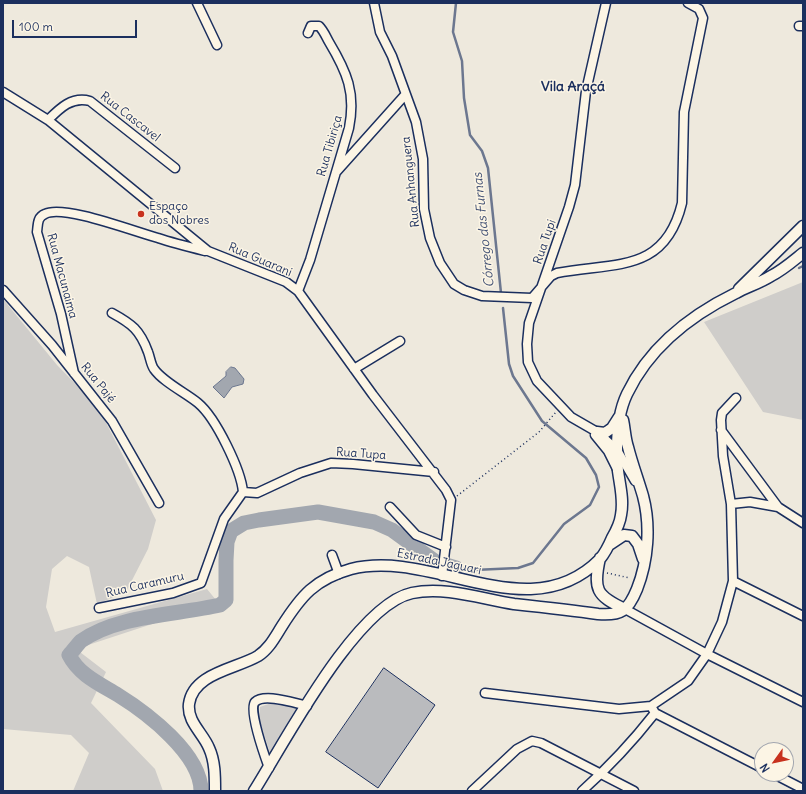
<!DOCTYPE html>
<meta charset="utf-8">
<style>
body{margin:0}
#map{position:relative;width:806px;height:794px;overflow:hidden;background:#eee9dd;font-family:Delius,sans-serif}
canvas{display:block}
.frame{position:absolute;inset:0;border:4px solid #1b2f5e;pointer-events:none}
.north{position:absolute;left:754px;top:742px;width:40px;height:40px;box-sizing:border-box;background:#fcf5e5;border:1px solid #a2a6af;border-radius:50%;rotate:237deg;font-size:11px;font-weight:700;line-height:16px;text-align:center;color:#1b2f5e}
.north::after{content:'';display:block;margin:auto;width:14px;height:18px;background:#c8321e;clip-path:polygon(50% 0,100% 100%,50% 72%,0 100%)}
.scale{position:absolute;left:12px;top:20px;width:125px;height:18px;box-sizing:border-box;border:2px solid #1b2f5e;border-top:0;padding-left:5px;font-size:12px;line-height:14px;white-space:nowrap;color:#1b2f5e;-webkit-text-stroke:3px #fcf5e5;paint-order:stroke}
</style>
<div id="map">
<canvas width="806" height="794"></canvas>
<div class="frame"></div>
<div class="north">N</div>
<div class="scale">100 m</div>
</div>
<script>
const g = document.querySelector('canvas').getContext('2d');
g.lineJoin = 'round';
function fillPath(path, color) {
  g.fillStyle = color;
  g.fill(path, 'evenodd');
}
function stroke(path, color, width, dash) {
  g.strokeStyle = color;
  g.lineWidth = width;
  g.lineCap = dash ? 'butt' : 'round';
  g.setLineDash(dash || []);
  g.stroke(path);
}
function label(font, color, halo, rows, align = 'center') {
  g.font = font + ' Delius,sans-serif';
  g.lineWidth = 3;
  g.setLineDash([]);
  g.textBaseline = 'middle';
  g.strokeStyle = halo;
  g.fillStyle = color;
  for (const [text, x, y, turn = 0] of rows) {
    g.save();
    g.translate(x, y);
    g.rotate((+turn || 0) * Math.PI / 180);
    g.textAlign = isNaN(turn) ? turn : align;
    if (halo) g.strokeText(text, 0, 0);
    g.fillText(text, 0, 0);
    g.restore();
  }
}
fillPath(new Path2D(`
 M803,282v138l-40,-8 -59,-90z
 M3,299l54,66 41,42 58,113 -8,29 -22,43 -29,12 -8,-37 -22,-11 -15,13 -6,38 9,25 152,-43 9,11 -9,6 -131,43 30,23 -15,31 64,66 8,22h-90l16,-38 -18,-18 -68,-6z
 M271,703l12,1 14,5 -27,44 -11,-34 1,-12z`), '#cfcdca');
const water = new Path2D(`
 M231,367l4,1 9,11 -1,5 -11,3 -8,11 -11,-11 13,-11v-4z`);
fillPath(water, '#a2a7af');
stroke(water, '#6c778f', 1);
stroke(new Path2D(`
 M456,3l-3,29 9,29 2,37 6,37 12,16 6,17 13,125
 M799,268l4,-2
 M456,568l18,2 44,-2 15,-5 31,-39 26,-19 9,-18 -3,-12 -10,-17 -44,-37 -29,-45 -4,-12 -6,-56`), '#6c778f', 2.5);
stroke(new Path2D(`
 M201,791c0,-37 -54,-78 -83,-96 -18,-11 -39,-20 -49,-40 4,-4 8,-10 12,-14 36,-26 96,-26 139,-36l6,-5v-40l1,-18 4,-11 13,-8 15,-3 59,-8 56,10 18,8 44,32 20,6`), '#a2a7af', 15);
const building = new Path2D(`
 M384,668l51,37 -57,83 -52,-36z`);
fillPath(building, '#babbbe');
stroke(building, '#1b2f5e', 1);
const minor = new Path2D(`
 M197,3l20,42
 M374,3l6,29 12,24 24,66 7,37 1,50 6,29 10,25 14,21 10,6 18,6 50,2 19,-22 6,-3c57,-11 108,1 125,-70l2,-91 19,-94 -4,-9 -11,-6
 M606,3l-20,88 -11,94 -6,22 -40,116 -2,21 1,18 9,19 34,36 26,15 20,18 18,31
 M799,26h4
 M3,92l45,28 160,131 78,31 12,9 75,104 73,95 5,10 -9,76
 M48,120c12,-12 24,-24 42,-19l85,67
 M337,171l68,-76
 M3,290l49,55 60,76 47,82
 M298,291l12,-31 39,-132c7,-35 -2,-56 -20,-86 -3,-5 -5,-11 -10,-16h-8l-3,7
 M354,369l46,-28
 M74,373l-13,-59 -24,-82c1,-7 0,-15 8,-18 18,-10 90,18 113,24 15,5 31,9 47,13
 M721,430l57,77 25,16
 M595,435l13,16 9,18
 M243,492l14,1 43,-20 31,-10 22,1 81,8
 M731,504l19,-2 28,5
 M390,507l26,28 30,12
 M332,555l7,19
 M733,581l70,35
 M99,608l74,-15 28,-10 23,-64 19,-27c-2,-22 -27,-74 -45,-89 -12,-10 -35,-21 -44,-34 -3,-4 -4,-12 -6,-17 -8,-22 -16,-28 -36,-39
 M625,609l82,45 96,48
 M485,693l134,16 32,-3 37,-25 19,-27 15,-32 11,-41 -2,-77 -8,-48 -2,-36 1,-7 14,-15
 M651,706l4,7 107,55
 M269,768c-4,-11 -21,-59 -14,-66 9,-9 41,1 52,4
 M774,774l29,15
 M472,791l45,-42 15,-8 9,2 93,48
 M582,791c27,-24 51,-50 73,-78`);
const major = new Path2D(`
 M739,289l64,-63
 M597,432l8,1 7,-5 7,-11
 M609,545l15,-10 8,1 6,8 5,15
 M600,558c-7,31 -4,38 25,51
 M215,791c0,-15 0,-30 -6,-43 -6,-15 -22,-26 -20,-44 4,-31 47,-35 69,-48 11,-7 17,-19 24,-30 19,-30 33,-47 69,-57 82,-21 178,62 249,-10 5,-6 9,-14 12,-21 4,-7 8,-15 9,-23 3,-15 -1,-29 -3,-44 -2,-24 -2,-54 9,-77 22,-46 64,-79 109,-101 11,-6 24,-10 35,-17 12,-6 22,-15 32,-23
 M254,791c31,-49 102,-186 158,-198 33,-7 70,6 102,11 28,3 56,6 84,10 23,2 30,-3 39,-25 11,-28 14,-63 6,-93 -5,-17 -11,-33 -15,-49 -3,-9 -3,-18 -5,-27`);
stroke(minor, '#1b2f5e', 11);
stroke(major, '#1b2f5e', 13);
stroke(new Path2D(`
 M457,496l82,-64 17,-20
 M607,573l23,5`), '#1b2f5e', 1.5, [1, 3]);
stroke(minor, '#fcf5e5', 8);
stroke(major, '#fcf5e5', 10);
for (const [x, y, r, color] of [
 [141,214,4,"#c8321e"]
]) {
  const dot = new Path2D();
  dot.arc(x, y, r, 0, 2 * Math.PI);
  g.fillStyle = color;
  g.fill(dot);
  stroke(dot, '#fcf5e5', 1.5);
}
label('12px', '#1b2f5e', '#fcf5e5', [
 ["Rua Cascavel",130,117,38],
 ["Rua Tibiriça",330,146,-74],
 ["Rua Anhanguera",411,182,-96],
 ["Rua Tupi",545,242,-71],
 ["Rua Guarani",260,260,23],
 ["Rua Macunaima",62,276,75],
 ["Rua Pajé",98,383,51],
 ["Rua Tupa",361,454,4],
 ["Estrada Jaguari",439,562,12],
 ["Rua Caramuru",145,585,-13]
]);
label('12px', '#1b2f5e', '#fcf5e5', [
 ["Espaço",149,207],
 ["dos Nobres",149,221]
], 'left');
label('italic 13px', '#445376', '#fcf5e5', [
 ["Córrego das Furnas",484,230,-96]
]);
label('bold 14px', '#1b2f5e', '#fcf5e5', [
 ["Vila Araçá",573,87]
]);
</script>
